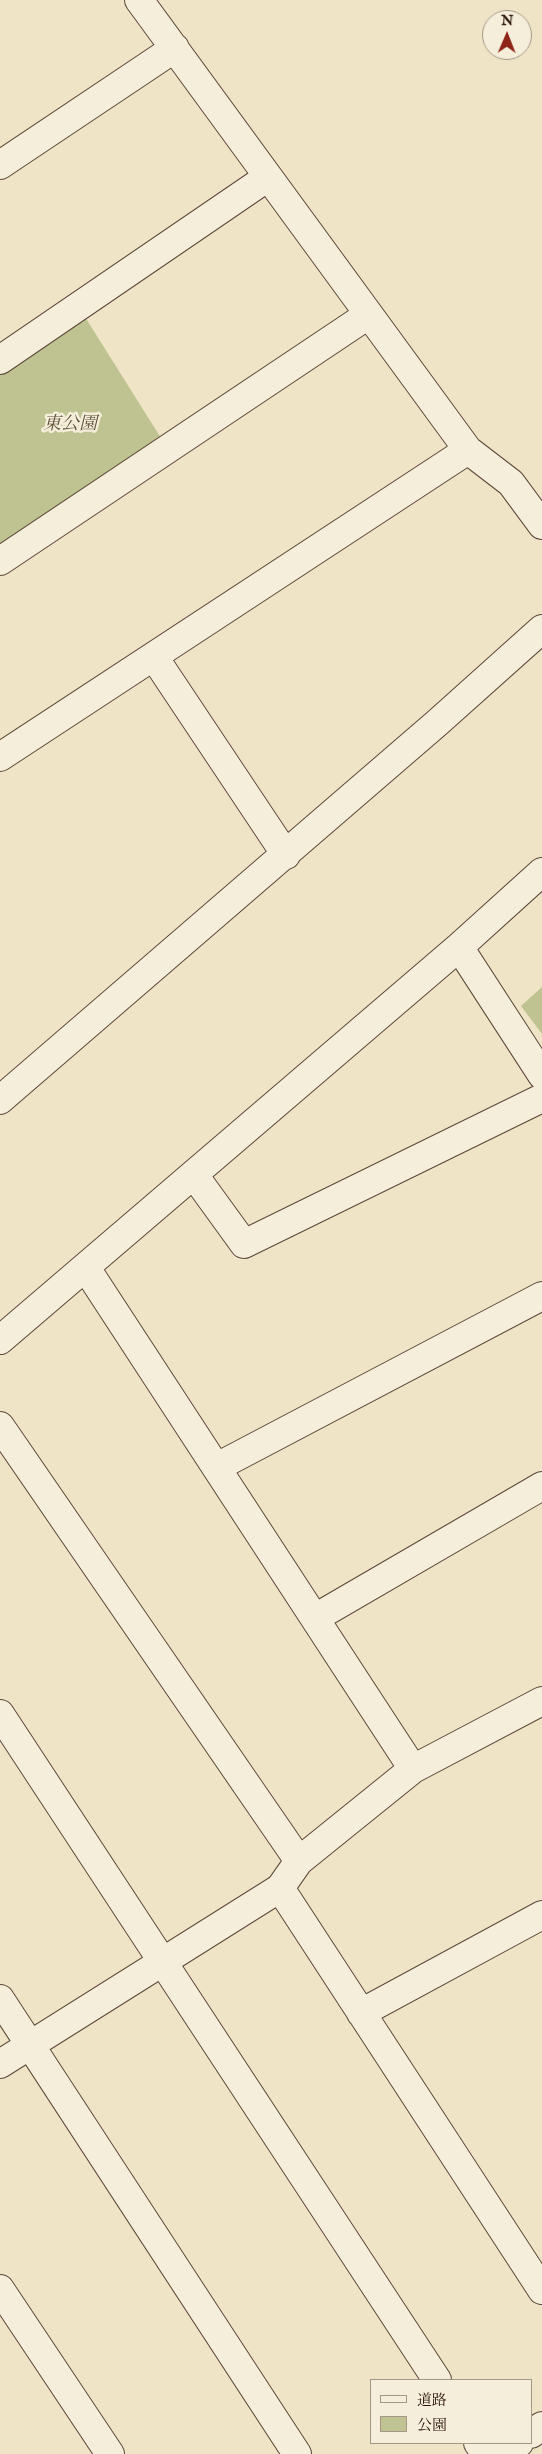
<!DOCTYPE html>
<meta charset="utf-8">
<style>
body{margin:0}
#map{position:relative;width:542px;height:2454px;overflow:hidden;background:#efe5c6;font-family:"IM FELL English","Noto Serif JP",serif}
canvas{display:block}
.legend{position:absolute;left:370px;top:2379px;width:162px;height:65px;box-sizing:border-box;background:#f5eeda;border:1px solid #a49787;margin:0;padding:6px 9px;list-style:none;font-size:15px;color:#2b140b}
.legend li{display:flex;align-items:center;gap:10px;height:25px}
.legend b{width:25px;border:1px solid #a49787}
.north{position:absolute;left:482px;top:10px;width:50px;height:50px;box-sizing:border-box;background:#f5eeda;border:1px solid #a49787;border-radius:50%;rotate:1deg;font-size:14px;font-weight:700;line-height:20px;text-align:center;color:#2b140b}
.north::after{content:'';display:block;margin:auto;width:18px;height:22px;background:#8f2418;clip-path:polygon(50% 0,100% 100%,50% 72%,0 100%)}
</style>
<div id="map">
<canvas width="542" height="2454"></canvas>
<ul class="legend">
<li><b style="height:6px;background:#f5eeda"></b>道路</li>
<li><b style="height:14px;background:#bfc391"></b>公園</li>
</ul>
<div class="north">N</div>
</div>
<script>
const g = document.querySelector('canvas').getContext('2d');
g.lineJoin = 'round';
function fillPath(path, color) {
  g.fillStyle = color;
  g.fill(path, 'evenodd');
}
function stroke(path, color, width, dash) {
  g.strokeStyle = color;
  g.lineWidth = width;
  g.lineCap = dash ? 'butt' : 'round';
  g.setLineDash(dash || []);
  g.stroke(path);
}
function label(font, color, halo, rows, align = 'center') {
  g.font = font + ' "IM FELL English","Noto Serif JP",serif';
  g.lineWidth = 5;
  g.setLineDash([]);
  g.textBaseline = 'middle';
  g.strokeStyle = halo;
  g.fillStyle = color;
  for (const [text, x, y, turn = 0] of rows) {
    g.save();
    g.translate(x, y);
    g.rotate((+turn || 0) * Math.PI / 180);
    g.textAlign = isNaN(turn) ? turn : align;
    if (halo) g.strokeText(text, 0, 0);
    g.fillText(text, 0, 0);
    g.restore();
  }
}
fillPath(new Path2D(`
 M80,309l86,137 -160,107 -6,-9v-180z
 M542,987v47l-21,-28z`), '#bfc391');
const minor = new Path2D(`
 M139,0l329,450 43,33 31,42
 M0,165l175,-117
 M0,360l268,-183
 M0,561l368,-246
 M154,657l132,198
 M0,757l468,-307
 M459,947l83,128
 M0,1100l437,-377 105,-94
 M194,1175l50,69 298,-146
 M86,1268l327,501
 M0,1340l459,-393 83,-75
 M0,1426l299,435
 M217,1467l325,-171
 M315,1618l227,-132
 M0,1714l437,666
 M280,1888l262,402
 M0,1999l297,455
 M361,2013l181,-98
 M0,2064l280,-176 19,-27 114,-92 129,-68
 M0,2289l110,165
 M531,2434l11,-8
 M478,2443l8,11
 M504,2454l15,-11`);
stroke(minor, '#5c483a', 30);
stroke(minor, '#f5eeda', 28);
label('italic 18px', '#5f513a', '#f5eeda', [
 ["東公園",70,425]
]);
</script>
